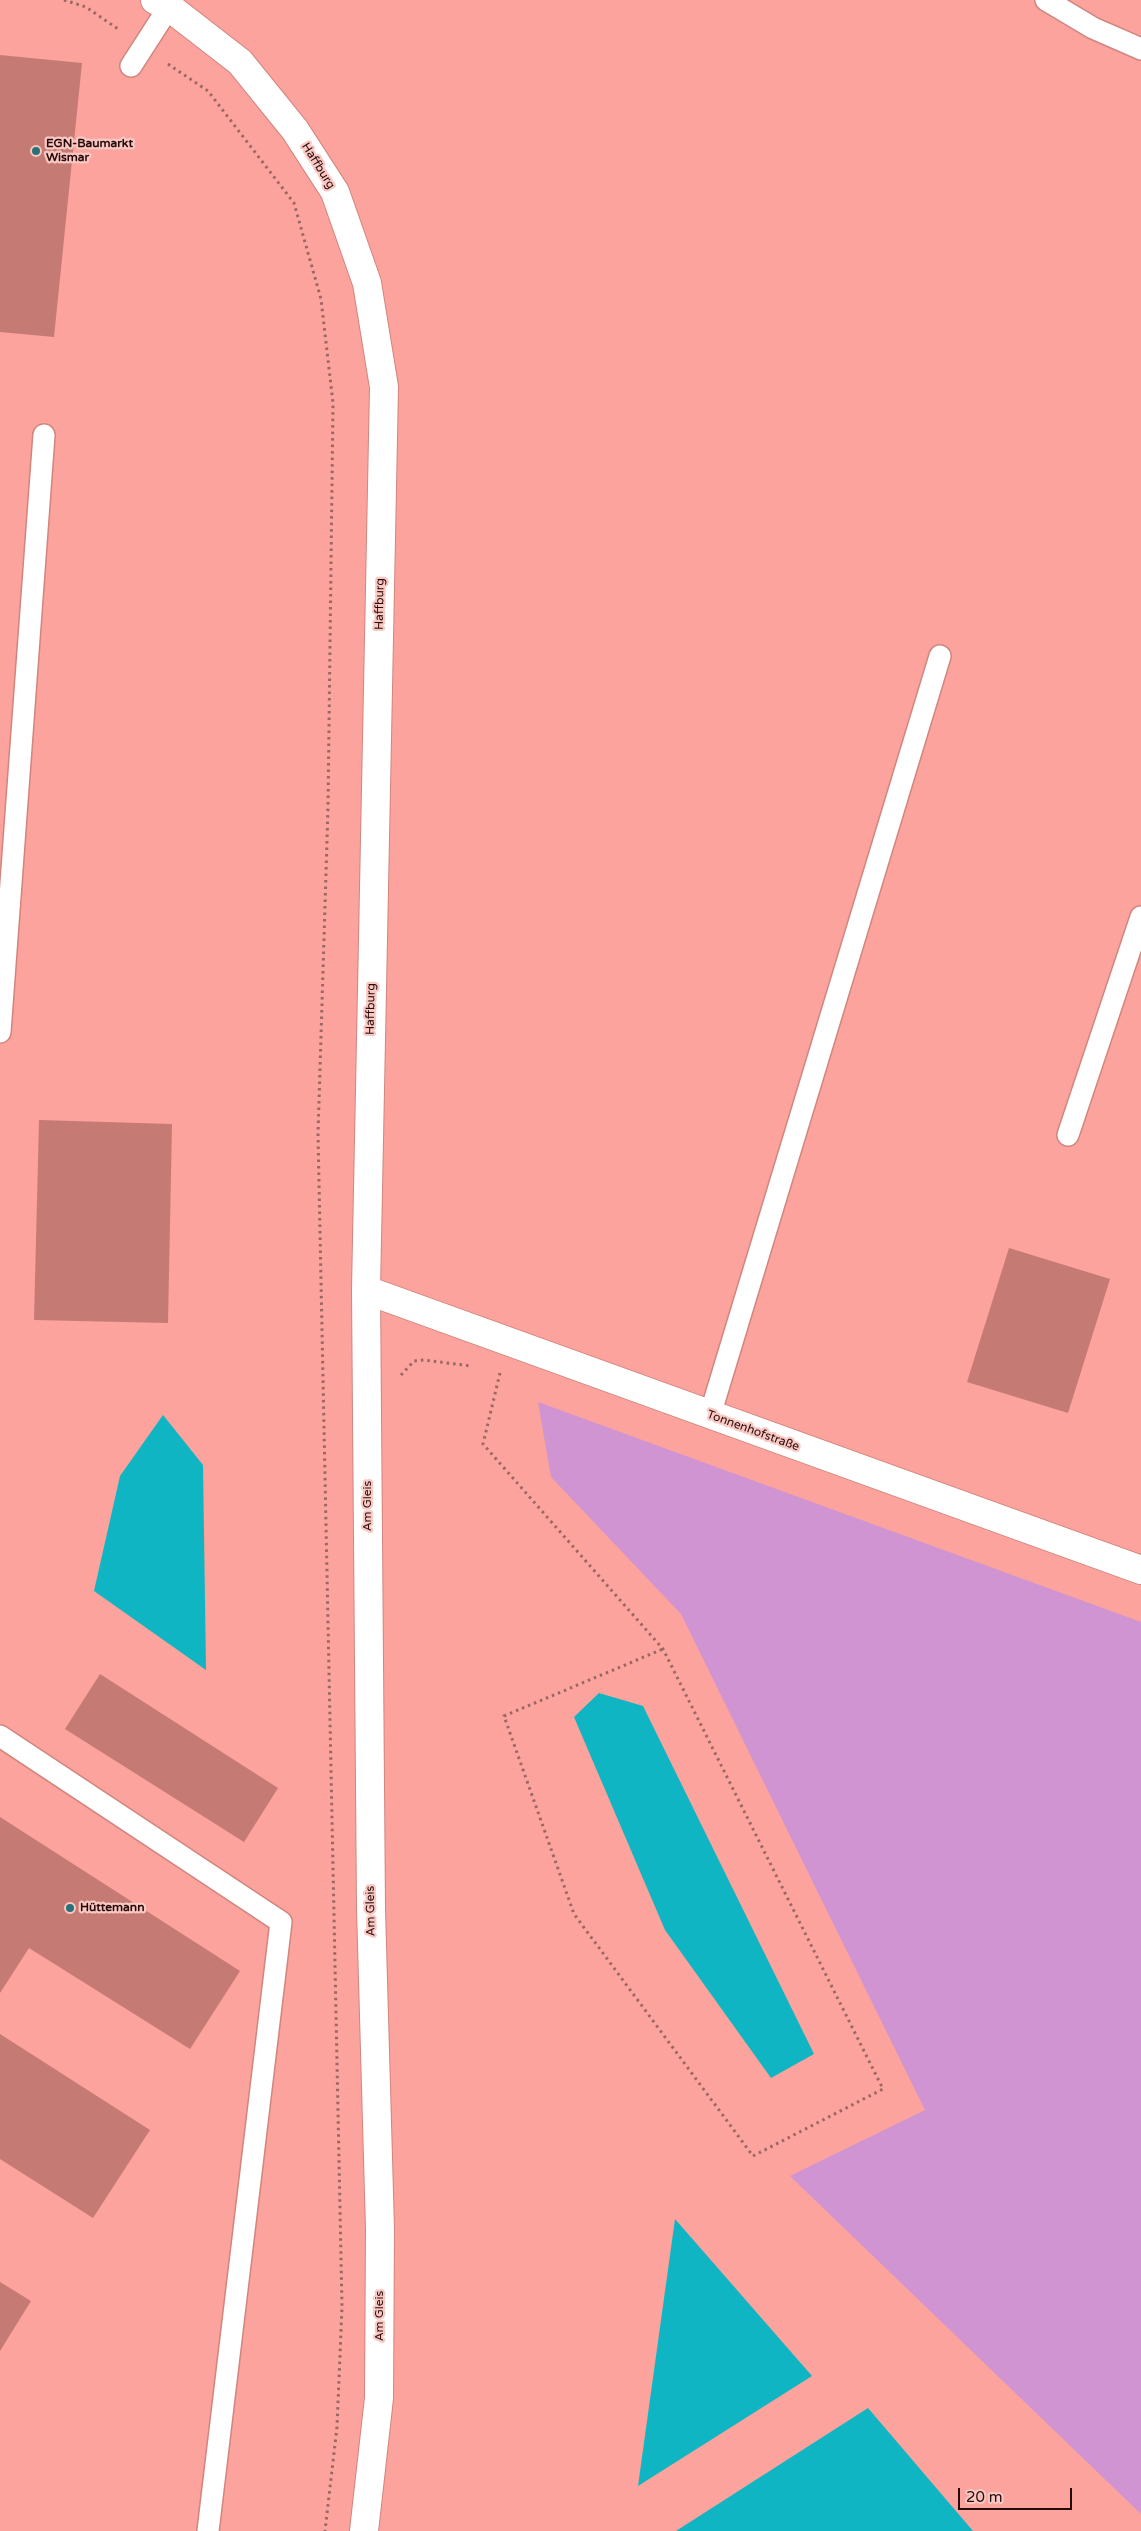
<!DOCTYPE html>
<meta charset="utf-8">
<style>
body{margin:0}
#map{position:relative;width:1141px;height:2531px;overflow:hidden;background:#f7b6b0;font-family:"Varela Round",sans-serif}
canvas{display:block}
.scale{position:absolute;left:958px;top:2488px;width:114px;height:22px;box-sizing:border-box;border:2px solid #270b0a;border-top:0;padding-left:6px;font-size:15px;line-height:18px;white-space:nowrap;color:#270b0a;-webkit-text-stroke:4px #fac8c3;paint-order:stroke}
</style>
<div id="map">
<canvas width="1141" height="2531"></canvas>
<div class="scale">20 m</div>
</div>
<script>
const g = document.querySelector('canvas').getContext('2d');
g.lineJoin = 'round';
function fillPath(path, color) {
  g.fillStyle = color;
  g.fill(path, 'evenodd');
}
function stroke(path, color, width, dash) {
  g.strokeStyle = color;
  g.lineWidth = width;
  g.lineCap = dash ? 'butt' : 'round';
  g.setLineDash(dash || []);
  g.stroke(path);
}
function label(font, color, halo, rows, align = 'center') {
  g.font = font + ' "Varela Round",sans-serif';
  g.lineWidth = 4.5;
  g.setLineDash([]);
  g.textBaseline = 'middle';
  g.strokeStyle = halo;
  g.fillStyle = color;
  for (const [text, x, y, turn = 0] of rows) {
    g.save();
    g.translate(x, y);
    g.rotate((+turn || 0) * Math.PI / 180);
    g.textAlign = isNaN(turn) ? turn : align;
    if (halo) g.strokeText(text, 0, 0);
    g.fillText(text, 0, 0);
    g.restore();
  }
}
fillPath(new Path2D(`
 M0,0h1141v2531h-1141z`), '#fba39c');
fillPath(new Path2D(`
 M538,1402l603,220v892l-351,-338 135,-66 -244,-496 -130,-137z`), '#d094d3');
fillPath(new Path2D(`
 M163,1415l40,50 3,205 -112,-79 26,-115z
 M599,1693l44,13 171,348 -43,24 -106,-148 -91,-213z
 M675,2219l137,157 -174,110z
 M868,2408l105,123h-297z`), '#10b5c3');
fillPath(new Path2D(`
 M0,55l82,8 -28,274 -54,-5z
 M39,1120l133,4 -4,199 -134,-3z
 M1009,1248l101,31 -42,134 -101,-31z
 M100,1674l178,114 -34,54 -179,-113z
 M0,1817l240,154 -50,78 -161,-101 -29,45z
 M0,2034l150,96 -57,88 -93,-59z
 M0,2282l31,19 -31,50z`), '#c67a74');
const lane = new Path2D(`
 M1046,0l47,28 48,21
 M131,66l38,-59
 M0,1032l44,-597
 M1068,1135l73,-218
 M710,1415l230,-759
 M0,1736l281,186 -73,609`);
const street = new Path2D(`
 M155,0l14,7 71,55 55,68 40,62 32,91 17,104 -18,903 5,619 9,320 -1,169 -15,133
 M366,1290l775,280`);
stroke(lane, '#d2857f', 24);
stroke(street, '#d2857f', 30);
stroke(new Path2D(`
 M64,0l22,7 32,22
 M168,64l40,27 86,112 27,96 12,104 -5,405 -10,326 24,1173 -5,120 -12,104
 M500,1373l-17,71 180,205 220,440 -130,67 -179,-242 -70,-198 159,-67
 M401,1375l13,-14 10,-1 47,6`), '#986864', 3, [2.5, 4]);
stroke(lane, '#fff', 21);
stroke(street, '#fff', 28);
for (const [x, y, r, color] of [
 [36,151,5,"#287179"],
 [70,1908,5,"#287179"]
]) {
  const dot = new Path2D();
  dot.arc(x, y, r, 0, 2 * Math.PI);
  g.fillStyle = color;
  g.fill(dot);
  stroke(dot, '#fac8c3', 2);
}
label('bold 12px', '#270b0a', '#fac8c3', [
 ["EGN-Baumarkt",46,144],
 ["Wismar",46,158],
 ["Hüttemann",80,1908]
], 'left');
label('12px', '#270b0a', '#fac8c3', [
 ["Haffburg",318,166,58],
 ["Haffburg",380,604,-89],
 ["Haffburg",371,1009,-89],
 ["Tonnenhofstraße",753,1431,20],
 ["Am Gleis",368,1506,-90],
 ["Am Gleis",371,1911,-91],
 ["Am Gleis",380,2316,-90]
]);
</script>
